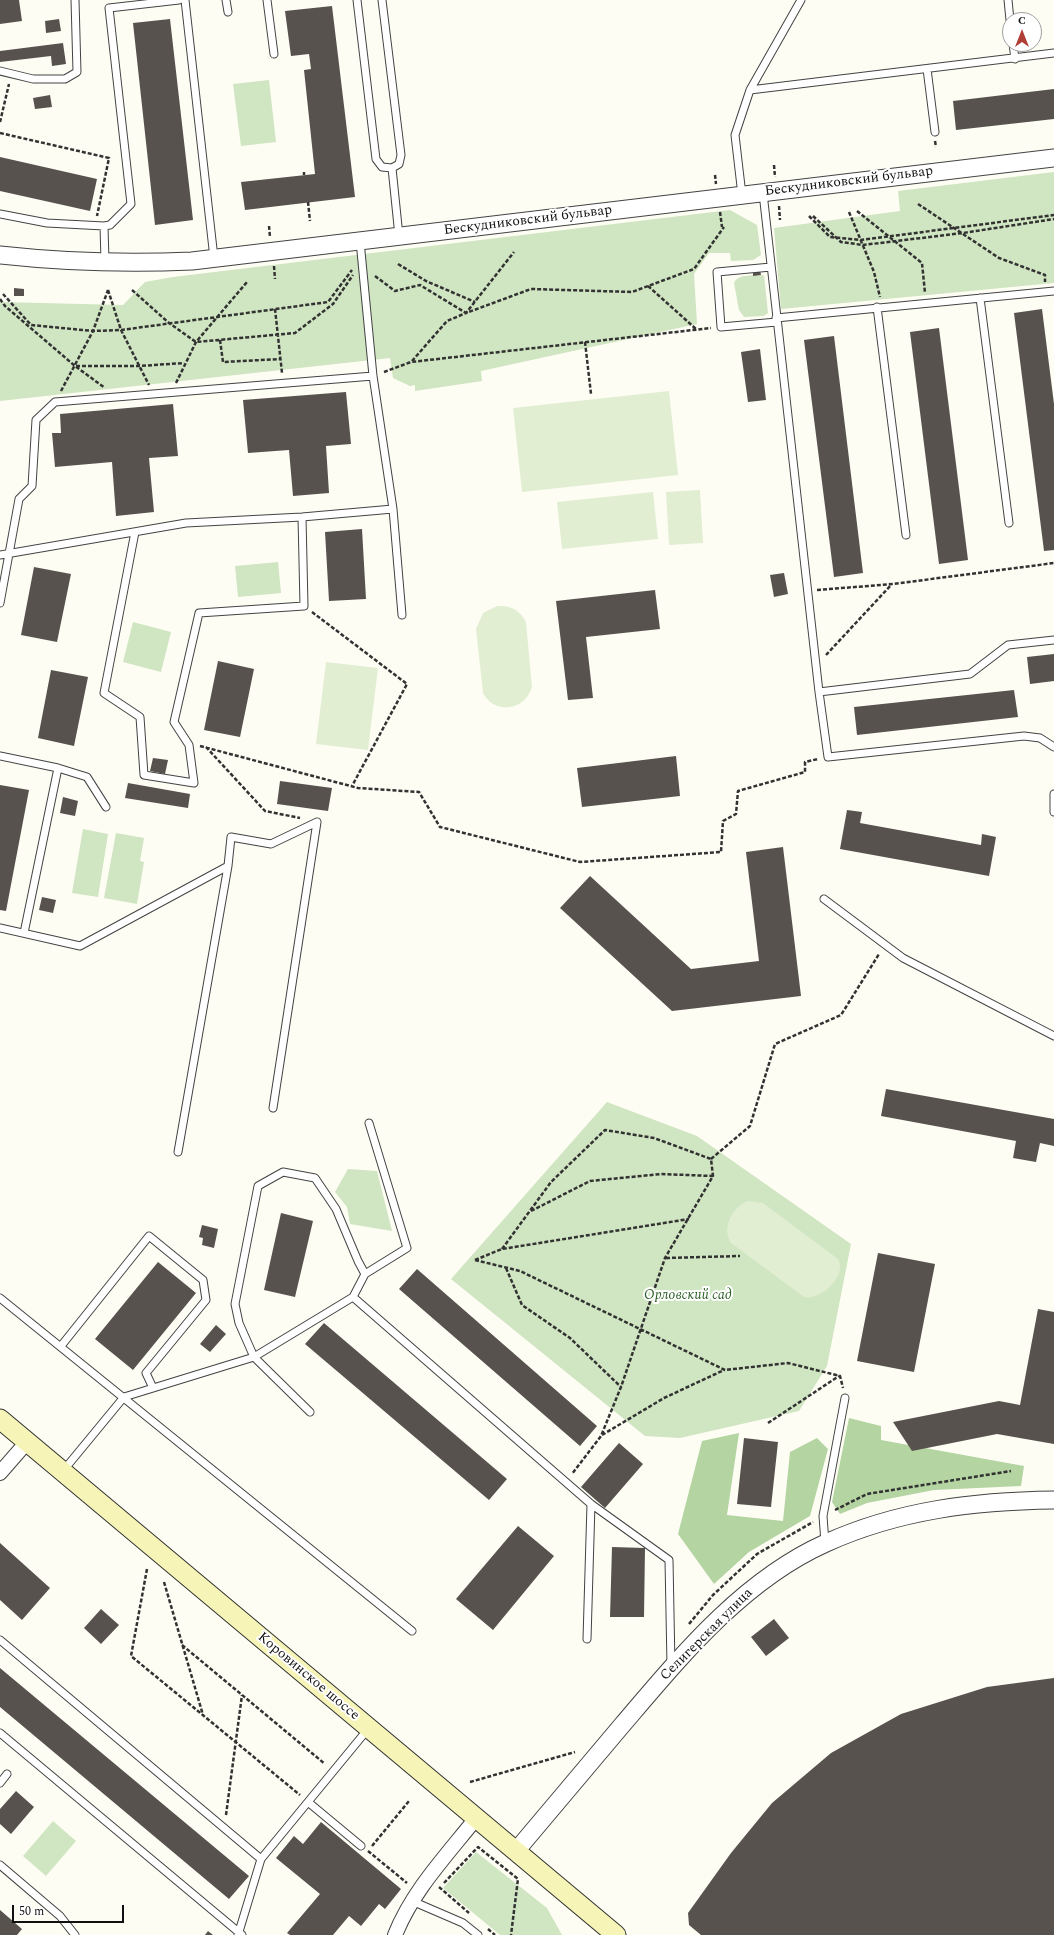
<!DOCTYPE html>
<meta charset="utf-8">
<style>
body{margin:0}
#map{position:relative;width:1054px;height:1935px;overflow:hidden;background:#fefdf4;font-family:Spectral,serif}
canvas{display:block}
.north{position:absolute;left:1002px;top:12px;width:40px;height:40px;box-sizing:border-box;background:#fff;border:1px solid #9f9f9f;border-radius:50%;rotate:0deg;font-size:11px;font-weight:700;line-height:16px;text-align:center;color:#101010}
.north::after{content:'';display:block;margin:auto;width:14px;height:18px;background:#b13d37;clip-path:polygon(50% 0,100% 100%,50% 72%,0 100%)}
.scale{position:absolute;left:12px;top:1905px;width:112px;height:18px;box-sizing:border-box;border:2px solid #101010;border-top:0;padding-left:5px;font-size:12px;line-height:14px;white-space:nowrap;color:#101010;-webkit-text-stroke:3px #fff;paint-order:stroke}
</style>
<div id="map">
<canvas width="1054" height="1935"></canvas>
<div class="north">С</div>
<div class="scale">50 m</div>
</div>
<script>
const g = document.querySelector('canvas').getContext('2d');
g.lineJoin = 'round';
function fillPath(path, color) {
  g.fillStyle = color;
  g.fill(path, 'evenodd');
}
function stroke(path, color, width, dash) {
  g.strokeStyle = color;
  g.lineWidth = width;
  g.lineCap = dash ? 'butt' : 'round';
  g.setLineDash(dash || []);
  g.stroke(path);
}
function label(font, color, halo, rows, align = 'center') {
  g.font = font + ' Spectral,serif';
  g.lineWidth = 4;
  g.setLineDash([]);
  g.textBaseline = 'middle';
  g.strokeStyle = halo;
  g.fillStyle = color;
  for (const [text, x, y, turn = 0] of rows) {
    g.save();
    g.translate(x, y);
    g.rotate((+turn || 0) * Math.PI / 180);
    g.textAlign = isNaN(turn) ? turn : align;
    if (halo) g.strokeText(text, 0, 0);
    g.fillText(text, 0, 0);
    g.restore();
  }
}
fillPath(new Path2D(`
 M269,80l7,62 -35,4 -8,-62z
 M1054,172v111l-273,26 -7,-81 126,-17 -2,-20z
 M730,210l27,15 4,30 -8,5 -22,1 -1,-8h-21l-15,21 3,50 -216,47 1,10 -67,10v-6l-5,1 -17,-8 -3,-20 -390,43v-99l123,3 22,-23 28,-5z
 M764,275l4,38 -4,3 -20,1 -5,-7 -5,-27c4,-10 21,-7 30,-8z
 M278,562l3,31 -43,4 -3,-31z
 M133,622l38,10 -10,40 -38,-10z
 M83,829l25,5 -10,63 -26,-4z
 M116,833l28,5 -4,23 4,1 -7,42 -33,-6z
 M607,1102l90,34 154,108 -24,122 -28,45 -119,27 -35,-2 -194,-157z
 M348,1169l29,2 15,60 -42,-7 -3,-17 -12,-15z
 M53,1821l23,20 -30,35 -23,-20z
 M476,1852l71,56 15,27h-62l-57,-47z`), '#d0e5c1');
fillPath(new Path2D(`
 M849,1418l32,8v14l143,26 -3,20 -87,4 -67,13 -27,11 -8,-12z
 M739,1433l-12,82 56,6 7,-69 27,-14 11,11 -18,67 -61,36 -35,32 -36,-50 24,-93z`), '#b4d4a2');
fillPath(new Path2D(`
 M669,391l9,84 -156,17 -9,-84z
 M700,490l3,53 -34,2 -3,-53z
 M653,492l5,47 -96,10 -5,-47z
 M497,606c14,-1 23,4 29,16l6,65c-7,24 -37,28 -49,6l-7,-64 7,-16z
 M326,662l52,6 -10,82 -52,-6z
 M748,1201l15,2 75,56c10,16 -17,42 -34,38l-73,-54c-10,-15 2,-37 17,-42z`), '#e1eed2');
fillPath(new Path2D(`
 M0,0h19l3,21 -22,3z
 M332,6l23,191 -110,13 -4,-28 74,-8 -11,-104 7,-1 -2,-15 -18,2 -6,-45z
 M59,19l2,12 -15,2 -1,-12z
 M170,19l23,201 -38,5 -22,-202z
 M63,43l3,21 -14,2 -1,-10 -51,6v-11z
 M1054,89v30l-98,11 -3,-29z
 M50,95l2,12 -17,2 -2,-11z
 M0,157l97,22 -7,32 -90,-20z
 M753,270h7l1,5 -8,1z
 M14,288l10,1v7h-10z
 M1042,309l12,95v146l-10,1 -30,-238z
 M939,328l29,232 -29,4 -29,-232z
 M834,336l29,237 -29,4 -30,-237z
 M760,349l6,51 -18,2 -7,-50z
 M346,392l5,52 -25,2 3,47 -36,3 -4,-46 -41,3 -5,-53z
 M173,404l5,52 -29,2 5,54 -38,4 -4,-54 -57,5 -3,-34h9l-1,-19z
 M362,529l4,70 -37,2 -4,-69z
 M34,567l37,7 -14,68 -36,-7z
 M784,573l4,21 -14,3 -4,-22z
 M655,590l5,39 -74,8 7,61 -25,2 -12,-99z
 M1054,654v27l-24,3 -3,-27z
 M218,661l36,8 -14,68 -36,-7z
 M51,670l37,7 -14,69 -36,-8z
 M1014,690l4,27 -161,18 -3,-28z
 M676,756l4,40 -98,11 -5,-39z
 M153,758l15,2 -3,14 -15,-3z
 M280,781l52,7 -4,23 -51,-7z
 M128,783l62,11 -2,14 -63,-10z
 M0,785l29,5 -23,121 -6,-1z
 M63,797l15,4 -3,15 -15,-3z
 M847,810l15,2 -2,11 121,22 1,-11 14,3 -7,39 -149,-27z
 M783,847l18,149 -129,15 -112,-103 30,-32 101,93 68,-8 -13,-109z
 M42,897l14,3 -3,13 -14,-3z
 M886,1089l168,30v27l-14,-3 -4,19 -23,-4 3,-17 -135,-25z
 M281,1213l32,8 -18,76 -31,-7z
 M202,1225l16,4 -4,19 -12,-3 1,-7 -4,-1z
 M878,1253l57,11 -21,108 -57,-11z
 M158,1262l38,31 -63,77 -38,-31z
 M417,1269l180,157 -17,20 -181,-157z
 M1038,1309l16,3v132l-57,-10 -85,17 -19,-29 106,-21 21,4z
 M324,1323l183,156 -18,21 -184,-156z
 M216,1325l10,9 -16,18 -10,-8z
 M744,1438l34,4 -7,65 -34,-3z
 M619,1443l24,21 -38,44 -24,-21z
 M518,1526l36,30 -61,74 -37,-31z
 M0,1543l50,45 -28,32 -22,-20z
 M612,1547l33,1 -1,69h-34z
 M101,1609l18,16 -18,19 -17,-16z
 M774,1619l15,19 -23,18 -15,-19z
 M0,1668l249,208 -20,23 -229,-192z
 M1054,1678v257h-353l-12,-10 -1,-12 43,-60 41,-50 59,-50 70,-39 86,-27z
 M16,1791l18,16 -23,27 -11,-10v-15z
 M321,1822l80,67 -16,20 -6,-5 -18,22 -12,-10 -16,19h-43l-3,-2 33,-39 -44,-36 18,-22 9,8z
 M0,1910l22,19 -5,6h-17z
 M208,1931l5,4h-8z`), '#58524e');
const service = new Path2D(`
 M185,0l29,258
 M226,0l2,12
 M267,0l7,54
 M357,0l19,159 6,8 10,1
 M382,0l19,155 -2,9 -7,4 7,68
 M1008,0l2,20
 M1013,44l2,15
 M927,69l8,63
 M0,71l33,8h32l12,-7 -2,-72
 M750,90l304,-37
 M763,193l56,499
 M742,195l-7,-60 15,-45 51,-90
 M0,214l47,9 57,3 6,-1 21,-21 -22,-196 70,-8
 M104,226l1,35
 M771,267l-54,5 4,55 56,-5
 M980,298l29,225
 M877,307l29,228
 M776,318l278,-27
 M393,509l9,106
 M135,532l-31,161 36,24 4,58 50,8 -5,-38 -15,-23 25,-109 105,-7 -2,-89
 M0,555l186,-32 116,-6 91,-8 -20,-133 -13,-135
 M0,603l19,-104 13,-13 4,-66 19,-18 318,-26
 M1054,640l-46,5 -38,29 -151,18 9,65 196,-21 16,2 14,9
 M0,756l58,12 29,9 19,30
 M1054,794v18
 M824,899l79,59 151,78
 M0,928l80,18 148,-80 3,-29 40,7 46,-22
 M24,933l34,-165
 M273,1108l44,-286
 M178,1152l50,-286
 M353,1297l238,207 -4,135
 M0,1298l412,333
 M61,1346l88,-110 54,44 3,20 -60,73 7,15
 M310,1412l-56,-55 -15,-34 -4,-19 23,-118 25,-14 32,6 21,31 22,52 7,13
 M63,1471l61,-74 130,-40 99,-60 12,-23 42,-26 -38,-125
 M591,1504l78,56 2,106
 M825,1543l-2,-27 22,-118
 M0,1640l261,219
 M0,1733l242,202
 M0,1783l7,-9
 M308,1802l53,44
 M0,1865l60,51 15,19
 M412,1901l51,22 15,12
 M238,1935l23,-76 107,-130`);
const minor = new Path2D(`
 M0,1473l27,-31
 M395,1935c18,-45 52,-80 82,-118`);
const tertiary = new Path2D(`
 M0,255c64,7 128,9 192,6l862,-103
 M516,1851c36,-43 72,-85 107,-127 58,-68 120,-144 203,-181 73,-33 149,-42 228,-43`);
const secondary = new Path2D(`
 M0,1419l616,516`);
stroke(service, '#434343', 9);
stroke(minor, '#434343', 16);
stroke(tertiary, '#434343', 19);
stroke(secondary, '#323232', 21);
stroke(new Path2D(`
 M0,122l9,-38
 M0,133l109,25 -12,58
 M935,141l1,6
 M774,165l1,12
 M304,172v3
 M715,175l1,9
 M308,202l2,19
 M918,204l81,54 46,17v7
 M779,206l1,14
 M857,211l65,52 3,30
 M720,212l2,15
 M849,212l25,60 6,25
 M809,216l21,21 31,3 193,-25
 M813,216l28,26 22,3 100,-12 91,-14
 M269,226l1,11
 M398,264l28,17 49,21
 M274,266l1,13
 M375,276l20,15 25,-6 46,28 65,-24 101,3 62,-23 30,-42
 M648,286l48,43
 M108,290l13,40 28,55
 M132,290l37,33 27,19 99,-9 38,-29 20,-29
 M3,294l28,31 62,6 28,-1 207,-28 24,-32
 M0,299l5,7 70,60 30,22
 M275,309l7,64
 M220,340l3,22 58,-3
 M585,342l6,52
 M412,361l35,-40 19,-8 48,-61
 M76,366h63l45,-3
 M384,372l27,-10 300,-34
 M176,383l20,-41 51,-60
 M61,391l32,-60 15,-41
 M817,590l76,-6 161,-21
 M312,612l95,72 -55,102
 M826,655l66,-71
 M200,746l158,42 61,4 21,35 140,35 141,-10 2,-31 13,-7 2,-23 67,-19v-10l13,-3
 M206,747l59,64 35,7
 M711,1159l39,-33 25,-82 66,-29 38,-61
 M531,1211l59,-30 71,-7 52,2
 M502,1249l49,-67 54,-52 49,8 57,21 2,17 -48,82 -44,129 -20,49 -29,38
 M666,1258l74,-2
 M475,1260l45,11 205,99 63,-7 52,13 3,12
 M475,1260l27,-11 187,-30
 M506,1268l16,37 48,33 51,49
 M768,1423l71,-47
 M602,1435l62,-37 60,-28
 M835,1510l32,-16 144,-23
 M147,1569l-16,87 169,139
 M164,1582l39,133
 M689,1624l24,-29 44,-41 56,-32
 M182,1645l143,119
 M470,1782l105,-30
 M226,1815l16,-120
 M372,1846l37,-45
 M368,1851l39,32
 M444,1883l34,-36 40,32 -7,56
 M439,1887l30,26
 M488,1929l7,6`), '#323232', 2.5, [4, 2]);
stroke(service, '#fff', 7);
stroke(minor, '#fff', 14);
stroke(tertiary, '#fff', 17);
stroke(secondary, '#f6f5b7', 19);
label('14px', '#101010', '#fff', [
 ["Бескудниковский бульвар",849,182,-7],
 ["Бескудниковский бульвар",528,221,-7],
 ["Селигерская улица",707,1635,-45],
 ["Коровинское шоссе",308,1677,40]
]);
label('italic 14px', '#2d6127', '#fff', [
 ["Орловский сад",688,1296]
]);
</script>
